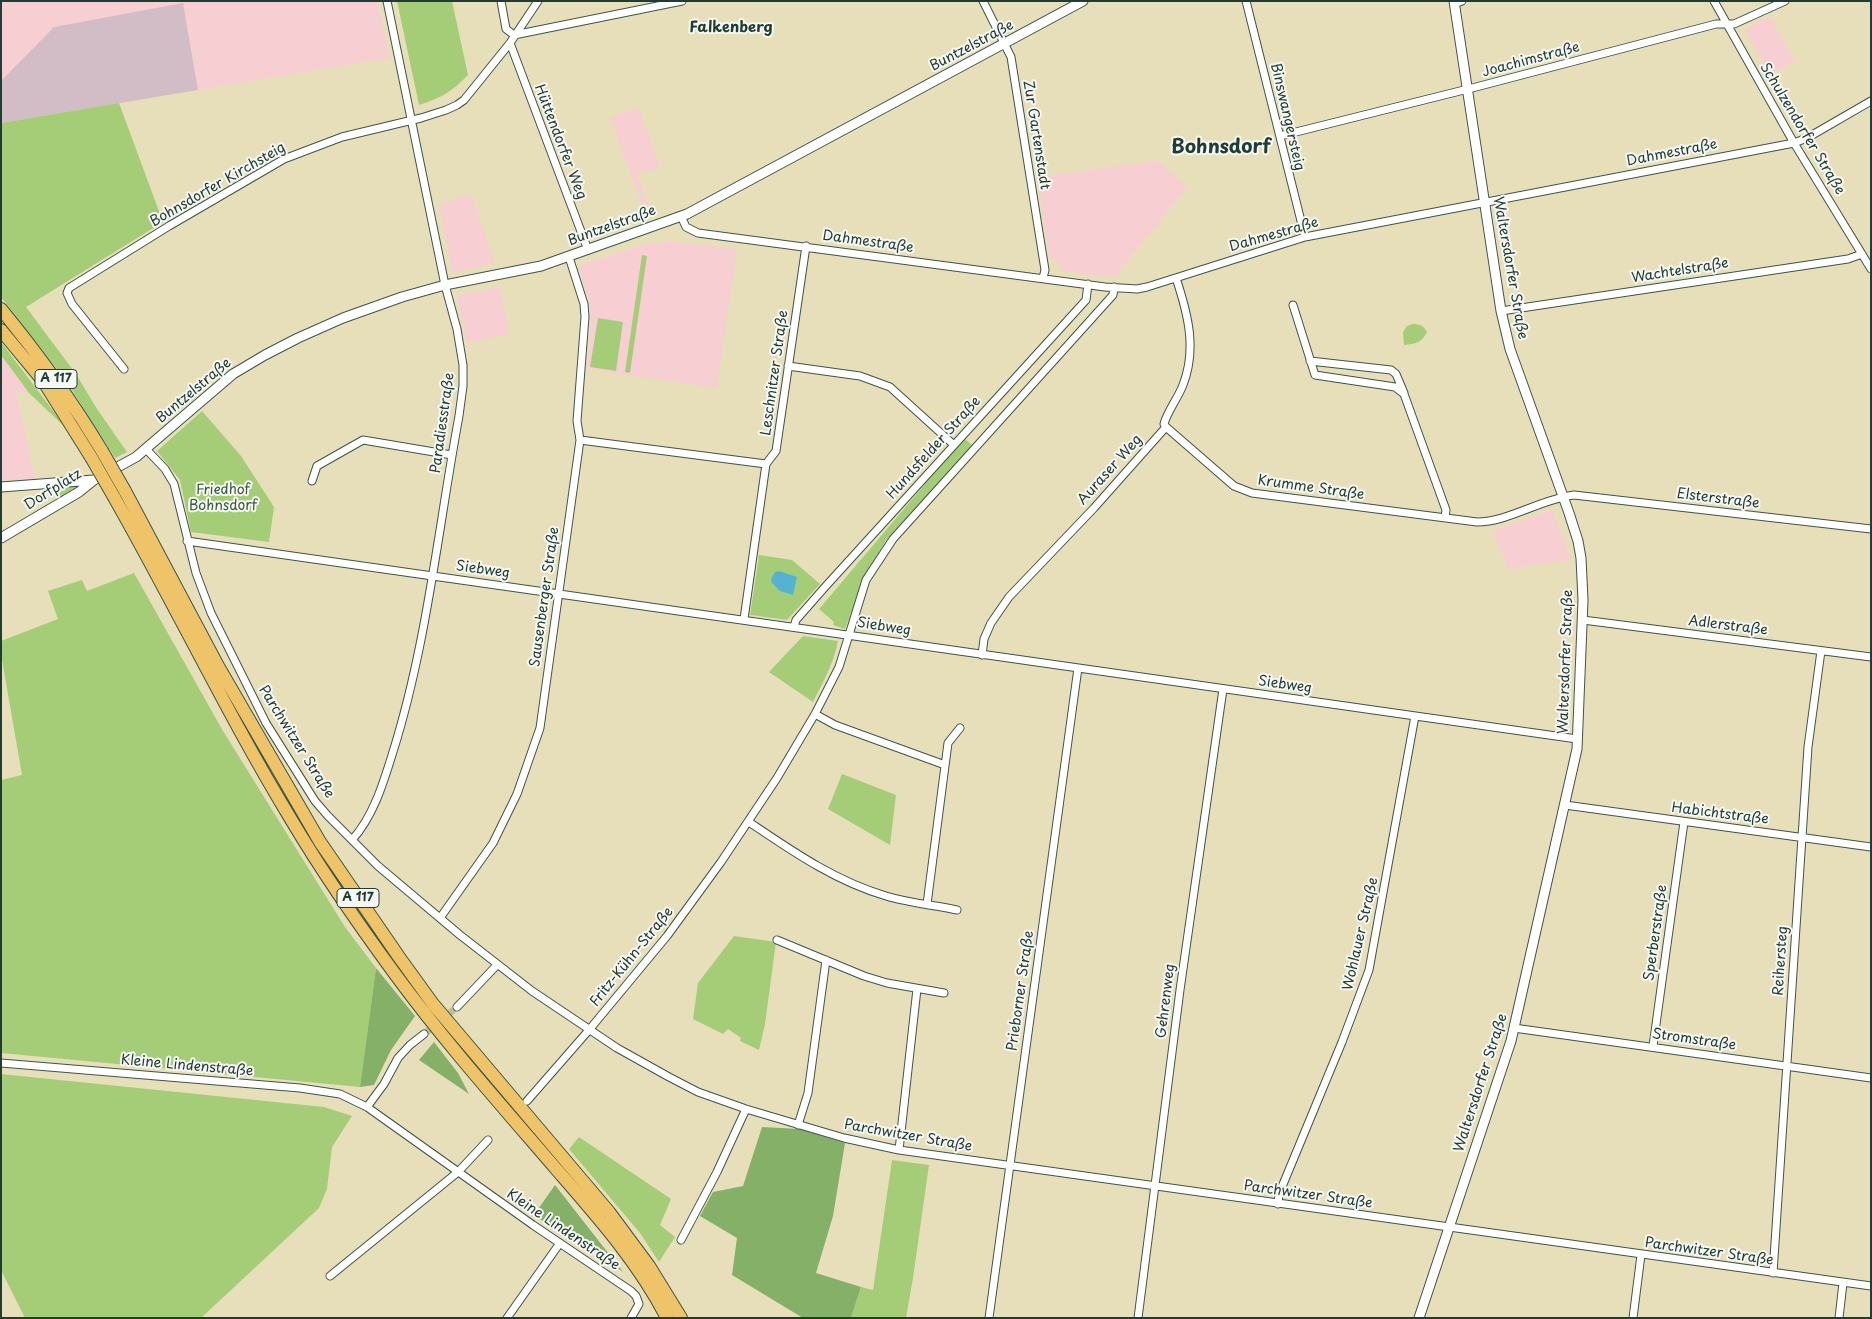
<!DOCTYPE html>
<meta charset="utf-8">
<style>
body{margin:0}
#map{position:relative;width:1872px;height:1319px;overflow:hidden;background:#e7dfba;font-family:"Playpen Sans",sans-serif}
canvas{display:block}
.frame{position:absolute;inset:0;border:2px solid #1f3d34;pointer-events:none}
</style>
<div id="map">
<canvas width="1872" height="1319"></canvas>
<div class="frame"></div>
</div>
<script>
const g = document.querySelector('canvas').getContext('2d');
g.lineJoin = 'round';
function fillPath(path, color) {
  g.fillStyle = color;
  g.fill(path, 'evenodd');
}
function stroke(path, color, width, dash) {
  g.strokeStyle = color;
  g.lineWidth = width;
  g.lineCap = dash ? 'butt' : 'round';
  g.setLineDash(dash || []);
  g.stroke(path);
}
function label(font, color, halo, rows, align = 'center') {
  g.font = font + ' "Playpen Sans",sans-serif';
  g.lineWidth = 4;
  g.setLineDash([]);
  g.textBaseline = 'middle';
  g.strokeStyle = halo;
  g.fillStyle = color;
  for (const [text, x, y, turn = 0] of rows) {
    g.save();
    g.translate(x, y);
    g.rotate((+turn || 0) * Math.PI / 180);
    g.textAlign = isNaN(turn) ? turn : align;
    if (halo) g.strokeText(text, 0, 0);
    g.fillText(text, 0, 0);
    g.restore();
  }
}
fillPath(new Path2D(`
 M1,1h376l13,57 -192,32 -15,-87 -129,24 -53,54z
 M1770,17l25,44 -25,14 -26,-46z
 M639,108l21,59 -23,8 13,36 -5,2 -35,-95z
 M1158,161l29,27 -68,83 1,8 -11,-4 -6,-1 -2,3 -40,-7 -2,-8 -9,-3 -13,-82z
 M471,194l24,69 -42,10 -14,-68z
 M667,241l70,8 -20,139 -131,-19 5,-43 -1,-23 -12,-37 74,-24 6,2z
 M500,287l9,47 -42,9 -10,-47z
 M1,355l28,38 -13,-2 19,89h-34z
 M1552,509l19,51 -63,9 -15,-38z`), '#f7cfd3');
fillPath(new Path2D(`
 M183,3l15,87 -197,33v-42l53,-54z`), '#d2bdc7');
fillPath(new Path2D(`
 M397,1h55l16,74c-18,18 -25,22 -49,30z
 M119,103l44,119 -137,85 50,67 21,35 30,43 -12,6 -48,-76 -66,-85v-174z
 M642,255l5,1 -17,117 -5,-1z
 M598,318l25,4 -7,49 -26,-4z
 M1413,324c7,0 11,2 14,8 -6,11 -11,12 -23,13l-1,-13 4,-6z
 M1,342l66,87 -38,-36 -28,-38z
 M202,411l39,45 33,51 -5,35 -78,-10 -11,-52 -23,-29z
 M964,438l9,8 -87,94 -21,37 -20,52 -12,-4 1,-3 -15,-13z
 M75,485l2,4 -19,10 -2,-1 -2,-5 3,-5z
 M759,555l33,5 28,24 -33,36 -37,-5z
 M134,573l89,158 122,196 31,41 -16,119 -359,-34v-273l21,-5 -21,-121v-13l57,-22 -10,-28 34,-11 5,11z
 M803,636l35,5c-4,22 -15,41 -25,61l-44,-30z
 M842,774l54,21 -6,50 -62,-36z
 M734,936l42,6 -11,82 -6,26 -19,-9 1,-3 -13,-9 -5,5 -30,-15 5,-36z
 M1,1074l323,33 28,9 -20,31 -5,42 -8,19 -118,110h-176l-24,-48z
 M579,1137l92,62 -11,26 15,12 -16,25 -19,-29 -71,-84z
 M892,1160l37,5 -16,113 -7,40h-55l10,-31 12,3z`), '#a5cd78');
fillPath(new Path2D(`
 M376,968l39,48 -24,34 -17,35 -14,2z
 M434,1042l24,31 11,21 -50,-34z
 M762,1127l38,2 45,14 -12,73 -17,57 45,14 -10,31h-48l-71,-43 5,-37 -37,-22 13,-24 30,-6z
 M555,1185l68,87 -47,-33 -3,3 -39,-27z`), '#84b068');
fillPath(new Path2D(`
 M779,571l18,6 -4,18 -13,-4 -8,-8 -1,-4 4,-7z`), '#52b4d1');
stroke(new Path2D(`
 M424,1034l33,-27`), '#bfbf9f', 7, [7, 3.5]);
const minor = new Path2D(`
 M501,1l5,28 8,6
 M983,1l28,56 34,213 -2,8
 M1246,1l59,236
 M1714,1l80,142 77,126
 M1454,4l8,-3
 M514,35l168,-34
 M510,43l78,207
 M1280,136l196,-49 240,-63h18l51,-23
 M681,216l5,11 12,6 407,54 32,2 10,-2 158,-50 489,-94 13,-5 64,-37
 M1293,305l22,70 80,12 9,7 42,116 -1,8
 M1501,311l347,-52 14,-5
 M1310,361l81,9 5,4 8,19
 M788,366l72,10 30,11 64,58
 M124,369l-52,-65 -5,-11 2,-5 100,-62 115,-67 58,-22 79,-19 25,-8 11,-5 7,-5 46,-57 28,-42
 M1166,427l68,59 18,7 225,29c31,0 64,-23 97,-27l297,34
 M1166,427l-2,-3c3,-12 14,-26 19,-39 14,-36 5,-71 -7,-107
 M580,440l186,24
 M146,449l19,20 9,15 22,89 15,40 55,110 49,78 13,15 50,50 82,69 72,56 85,57 52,29 29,15 48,17 98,29 55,12 972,136
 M312,481l5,-15 46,-26 89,15
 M187,541l1390,198
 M744,619l22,-155 10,-13 30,-205
 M1583,620l288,37
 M794,627l2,-7 29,-33 261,-287 2,-16
 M982,655l2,-16 7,-16 18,-26 85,-89 72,-81
 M815,714l20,11 110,40
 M1565,805l306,42
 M749,822c43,29 86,59 137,74 23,7 47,9 71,14
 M352,840c21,-23 31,-56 40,-85 35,-110 46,-226 67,-339l4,-30v-21l-6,-36 -12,-44 -58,-284
 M927,904l21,-161 12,-15
 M440,918l53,-75 24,-49 23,-66 40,-288 -3,-19 8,-104 -1,-13 -15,-47
 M777,940l87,36 23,7 57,10
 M457,1007l40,-42
 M1514,1028l357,50
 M1653,1046l31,-224
 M1,1063l299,25 40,6 27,13 166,118 98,66 5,5 3,8 -8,14
 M527,1101l62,-71 78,-94 54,-74 56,-84 38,-64 24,-47 27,-87 27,-41 220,-244 1,-8
 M367,1107l17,-23 14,-26 12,-13 14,-11
 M798,1125l10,-32 18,-133
 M899,1150l18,-161
 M1278,1204l1,-10 63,-152 27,-72 46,-254
 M681,1240l36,-68 29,-63
 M1773,1273l35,-526 13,-96
 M330,1276l128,-104 30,-32
 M507,1318l53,-75
 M989,1318l89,-650
 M1138,1318l42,-328 43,-301
 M1633,1318l8,-63
 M1839,1318l4,-35`);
const tertiary = new Path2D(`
 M1,487l93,-7
 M1,538l78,-46 15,-12 42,-23 97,-83 32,-19 33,-17 45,-20 59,-21 43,-12 96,-19 146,-52 396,-213
 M1419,1318l92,-277 66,-292 6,-149 -2,-42 -3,-17 -9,-28 -59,-164 -9,-38 -47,-310`);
const motorway = new Path2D(`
 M1,309c37,45 71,92 101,142
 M1,330l43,52 47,75
 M125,491l93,175 102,176 79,115 34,47 176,208 40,54 32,52
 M114,497c61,107 114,219 178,324 31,52 67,104 103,153 50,68 107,132 162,196 40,46 82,93 110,148`);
stroke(minor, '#3d5548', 9);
stroke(tertiary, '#3d5548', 11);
stroke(motorway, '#3d5548', 14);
stroke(minor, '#fff', 7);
stroke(tertiary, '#fff', 9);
stroke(motorway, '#efc469', 12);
const motorwayBridge = new Path2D(`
 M102,451l23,40
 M91,457l23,40`);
stroke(motorwayBridge, '#3d5548', 14, []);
stroke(motorwayBridge, '#efc469', 12);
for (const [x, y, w] of [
 [56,379,42],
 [358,898,42]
]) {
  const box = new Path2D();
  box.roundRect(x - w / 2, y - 9.5, w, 19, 4);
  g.fillStyle = '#f6f6f2';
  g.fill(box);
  stroke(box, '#1f3d34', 1);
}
label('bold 12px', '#1f3d34', null, [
 ["A 117",56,379],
 ["A 117",358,898]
]);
label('14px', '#1f3d34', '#f6f6f2', [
 ["Buntzelstraße",972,46,-28],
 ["Joachimstraße",1531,60,-15],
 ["Binswangersteig",1287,117,77],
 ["Schulzendorfer Straße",1802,129,59],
 ["Zur Gartenstadt",1036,135,81],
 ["Hüttendorfer Weg",560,142,69],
 ["Dahmestraße",1672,153,-11],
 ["Bohnsdorfer Kirchsteig",218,185,-30],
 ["Buntzelstraße",612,226,-20],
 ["Dahmestraße",1274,235,-16],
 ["Dahmestraße",868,242,8],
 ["Waltersdorfer Straße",1510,268,80],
 ["Wachtelstraße",1680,271,-9],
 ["Leschnitzer Straße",775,373,-82],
 ["Buntzelstraße",194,391,-40],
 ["Paradiesstraße",443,423,-82],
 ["Hundsfelder Straße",934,448,-48],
 ["Auraser Weg",1110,470,-48],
 ["Krumme Straße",1311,488,8],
 ["Dorfplatz",53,490,-32],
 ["Elsterstraße",1718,499,7],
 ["Siebweg",483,570,8],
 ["Sausenberger Straße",545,597,-82],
 ["Adlerstraße",1728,626,7],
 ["Siebweg",884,627,9],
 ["Waltersdorfer Straße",1566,662,-88],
 ["Siebweg",1285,685,8],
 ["Parchwitzer Straße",296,742,58],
 ["Habichtstraße",1720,814,7],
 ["Sperberstraße",1656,933,-82],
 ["Wohlauer Straße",1361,934,-77],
 ["Fritz-Kühn-Straße",632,957,-51],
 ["Reihersteg",1781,961,-86],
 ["Prieborner Straße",1021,991,-82],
 ["Gehrenweg",1166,1001,-83],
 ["Stromstraße",1694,1040,8],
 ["Kleine Lindenstraße",187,1066,5],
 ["Waltersdorfer Straße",1481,1083,-72],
 ["Parchwitzer Straße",908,1136,10],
 ["Parchwitzer Straße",1308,1195,8],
 ["Kleine Lindenstraße",563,1230,34],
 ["Parchwitzer Straße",1709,1252,8]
]);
label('14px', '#3a5a42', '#f6f6f2', [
 ["Friedhof",223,490],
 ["Bohnsdorf",223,506]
]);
label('bold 15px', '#1f3d34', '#f6f6f2', [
 ["Falkenberg",731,28]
]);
label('bold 19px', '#1f3d34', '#f6f6f2', [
 ["Bohnsdorf",1221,148]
]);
</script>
